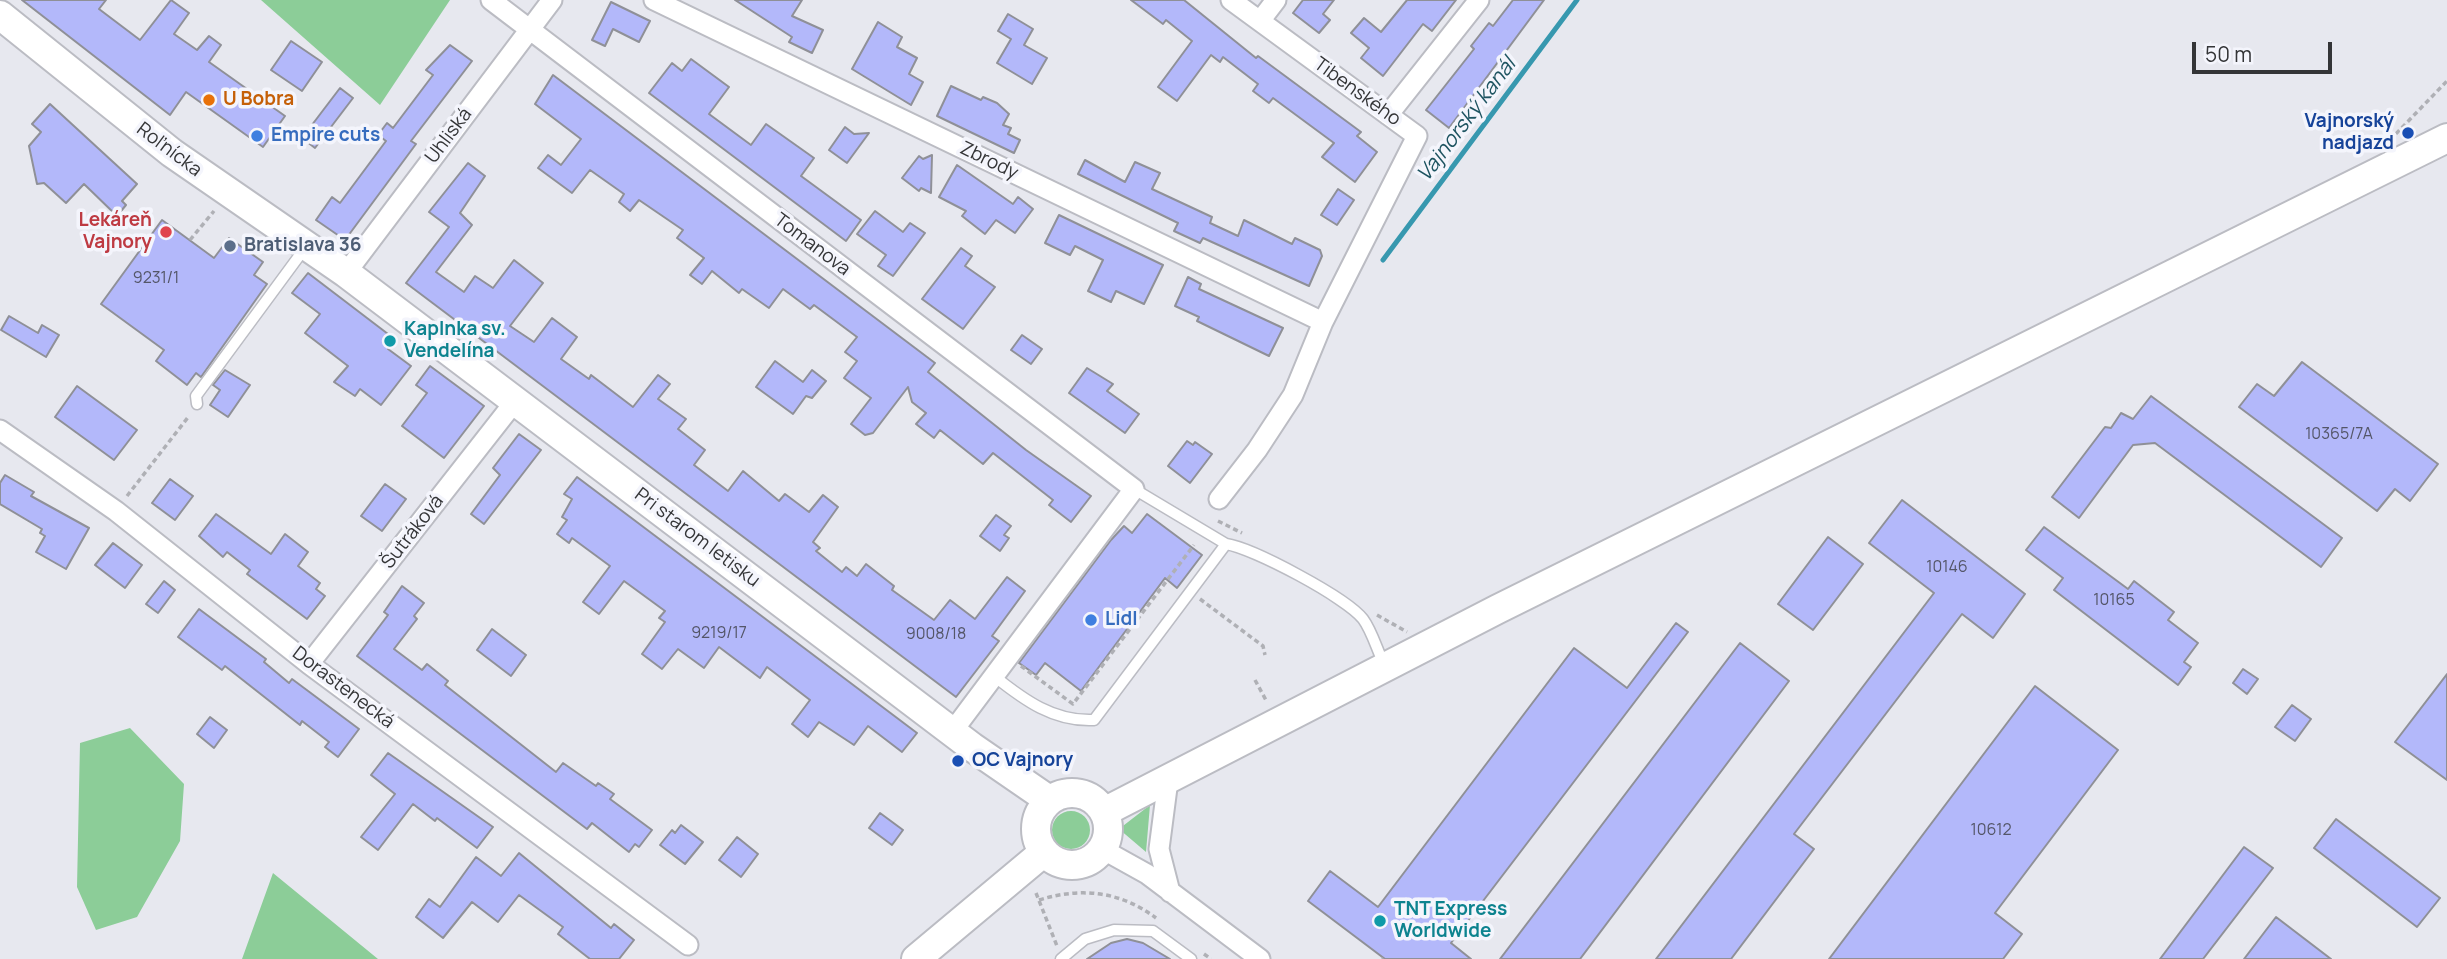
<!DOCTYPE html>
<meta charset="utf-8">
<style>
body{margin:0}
#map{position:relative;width:2447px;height:959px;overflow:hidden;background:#e7e8ef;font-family:Manrope,sans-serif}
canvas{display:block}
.scale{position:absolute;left:2192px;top:42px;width:140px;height:32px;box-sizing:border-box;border:4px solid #343537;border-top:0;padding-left:9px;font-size:21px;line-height:24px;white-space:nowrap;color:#343537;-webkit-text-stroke:5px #f4f5fc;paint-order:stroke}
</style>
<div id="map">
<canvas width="2447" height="959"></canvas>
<div class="scale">50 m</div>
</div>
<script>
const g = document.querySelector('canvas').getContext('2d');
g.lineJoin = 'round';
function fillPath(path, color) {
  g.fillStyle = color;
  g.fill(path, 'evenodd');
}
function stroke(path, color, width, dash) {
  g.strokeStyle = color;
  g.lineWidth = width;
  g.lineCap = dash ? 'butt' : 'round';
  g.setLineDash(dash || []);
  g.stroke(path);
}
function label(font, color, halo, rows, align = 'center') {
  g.font = font + ' Manrope,sans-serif';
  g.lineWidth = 7;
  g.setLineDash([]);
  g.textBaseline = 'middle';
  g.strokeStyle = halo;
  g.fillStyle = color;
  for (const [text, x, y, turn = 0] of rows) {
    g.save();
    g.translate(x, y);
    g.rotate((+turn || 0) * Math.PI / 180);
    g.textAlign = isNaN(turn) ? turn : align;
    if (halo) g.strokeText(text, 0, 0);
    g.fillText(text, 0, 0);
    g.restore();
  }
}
fillPath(new Path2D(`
 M261,0h189l-70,105z
 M130,728l54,56 -4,57 -43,76 -41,13 -19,-43 3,-144z
 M1150,805l-4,47 -27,-23z
 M1052 830a19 19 0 1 1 38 0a19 19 0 1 1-38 0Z
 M273,873l105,86h-136z`), '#8ccd98');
stroke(new Path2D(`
 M1383,260l194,-260`), '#3798af', 5);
const building = new Path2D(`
 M22,0h84l-7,9 41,31 31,-40 18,13 -15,21 23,16 12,-14 12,9 -12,17 76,54 -22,31 -77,-55 -16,23z
 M735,0h67l-10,16 31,14 -11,23 -23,-11 3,-5z
 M1131,0h53l72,58 2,-2 103,76 -4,4 20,16 -22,30 -33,-25 12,-14 -61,-45 -4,5 -16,-12 5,-7 -35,-27 -3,5 -9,-7 -34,46 -19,-14 34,-46 -26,-21 -3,4z
 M1303,0h31l-11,14 7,6 -11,13 -26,-20z
 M1407,0h49l-24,31 -9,-7 -40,52 -22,-18 8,-10 -18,-15 13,-15 17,14z
 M1513,0h31l-95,128 -23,-18 48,-61 -3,-3 18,-23 4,3z
 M611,2l39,19 -11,21 -26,-13 -8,17 -13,-6z
 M1008,14l25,15 -9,16 23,13 -15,26 -35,-21 14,-24 -13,-8z
 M878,22l24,15 -5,10 20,11 -8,16 14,8 -12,23 -59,-36z
 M291,41l31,21 -20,29 -31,-21z
 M450,45l22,16 -61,80 5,3 -71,96 -29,-20 16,-23 8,6 46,-62 -8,-6 9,-12 6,5 40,-53 -7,-5z
 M691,59l38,28 -20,27 42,31 15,-21 48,34 -13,18 60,44 -15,21 -197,-148 23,-30 10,8z
 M553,75l382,288 -7,9 98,78 65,46 -20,26 -22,-17 4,-5 -60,-47 -10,11 -43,-34 -6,8 -18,-14 10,-11 -14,-11 -4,-15 -35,46 -8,2 -14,-11 20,-26 -27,-20 13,-17 -12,-9 12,-15 -43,-32 -4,4 -27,-20 -14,19 -27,-19 -3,4 -27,-22 -10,13 -12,-9 14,-17 -27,-20 6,-8 -44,-30 -9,11 -11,-9 5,-8 -34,-24 -18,23 -34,-25 10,-13 13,10 20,-26 -46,-35z
 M951,86l30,14 2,-3 14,6 12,11 -6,11 8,3 -3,6 12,6 -6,13 -77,-37z
 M340,88l13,10 -38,50 -13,-10z
 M50,104l87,80 -15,17 4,4 -9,11 -33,-32 -18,19 -22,-20 -7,1 -8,-38 12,-14 -9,-8z
 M845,127l9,7 15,-1 -22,30 -18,-13z
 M932,155l-1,38 -10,-5 -2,3 -17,-13 17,-22 4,3z
 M1085,160l40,22 10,-20 25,11 -8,16 60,28 -2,6 28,13 6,-16 48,24 3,-6 25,12 2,6 -13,30 -106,-48 -3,5 -26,-12 4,-8 -100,-49z
 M468,163l17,13 -25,37 12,12 -36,47 28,20 11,-16 18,12 21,-28 29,23 -33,43 24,16 18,-24 25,19 -16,22 28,20 2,-4 42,32 25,-32 12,9 -12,15 28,20 -8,10 27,21 -11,15 34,26 15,-20 36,30 6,-7 24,18 14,-17 15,12 -25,35 7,6 -4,3 26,21 4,-5 11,9 9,-12 28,22 -2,4 42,30 16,-20 25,19 32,-42 18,14 -33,45 7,5 -43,56 -550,-414 43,-56 -20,-15z
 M957,165l56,39 5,-7 15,12 -18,24 -19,-13 -11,14 -23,-18 4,-5 -27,-14z
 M1338,189l16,11 -17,25 -16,-10z
 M875,211l28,21 7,-9 15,10 -32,43 -15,-10 8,-11 -29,-21z
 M1059,215l104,50 -19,39 -28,-13 -5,11 -23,-11 15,-31 -28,-14 -5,9 -25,-12z
 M162,220l52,38 15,-20 34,24 -9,13 13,9 -66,93 -5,-4 -9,12 -31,-24 8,-11 -63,-46z
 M961,248l11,8 -7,10 30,21 -32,42 -41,-30z
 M308,273l80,61 7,6 -7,9 23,17 -30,39 -21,-16 -5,7 -21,-14 14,-16 -43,-33 15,-19 -28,-21z
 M1188,277l13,7 -2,5 84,39 -14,28 -72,-35 2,-4 -24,-11z
 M9,316l29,17 4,-8 17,10 -13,22 -45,-27z
 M1022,335l20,14 -11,15 -20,-14z
 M775,361l28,21 9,-12 14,11 -14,17 -6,-2 -13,18 -37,-27z
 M2302,362l136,102 -28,37 -15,-12 -18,22 -138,-104 18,-23 17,12z
 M430,366l54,40 -40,52 -42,-32 25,-33 -11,-8z
 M1087,368l26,16 -6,7 32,23 -14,19 -56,-40z
 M225,370l25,15 -22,32 -18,-12 10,-15 -7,-5z
 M77,386l60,44 -23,30 -59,-43z
 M2151,396l191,142 -21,29 -166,-124 -22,2 -54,73 -27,-21 53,-70 6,1 10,-15 12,6z
 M519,434l22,16 -57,74 -13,-10 29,-39 -7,-7z
 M1187,441l6,4 2,-3 17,12 -22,29 -22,-17z
 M5,475l29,17 -3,4 58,32 -23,41 -30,-17 9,-16 -5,-3 2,-4 -42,-25v-21z
 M577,477l340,256 -15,19 -34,-26 -14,19 -35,-23 -11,15 -16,-13 18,-24 -43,-33 -7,11 -41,-31 -15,21 -26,-19 -16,20 -20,-15 23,-32 -6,-4 6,-7 -41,-30 -25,33 -16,-12 27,-36 -38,-28 -3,5 -12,-9 10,-14 -5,-3 10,-18 -8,-5z
 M170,479l23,17 -18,24 -23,-17z
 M385,484l21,15 -24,32 -21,-15z
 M1902,500l123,94 -32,44 -31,-24 -168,220 20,15 -83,110h-75l278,-366 -65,-50z
 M216,514l55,40 14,-20 23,18 -10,14 22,17 -4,6 9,7 -18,23 -60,-45 3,-4 -23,-18 -4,5 -24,-21z
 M1147,514l55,41 -25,33 -12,-10 -84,113 -36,-28 -9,12 -17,-12 92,-123 13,-14 8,7z
 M996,515l15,11 -7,9 5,3 -9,13 -20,-15z
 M2044,527l84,62 6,-8 40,31 -6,8 30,23 -14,19 7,5 -13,18 -124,-95 9,-12 -37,-28z
 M1828,537l35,27 -50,66 -35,-26z
 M113,543l29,22 -17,23 -30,-23z
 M164,581l11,9 -17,23 -12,-9z
 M402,586l22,17 -10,13 3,3 -23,30 28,21 5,-6 21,17 -3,4 111,87 7,-9 33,23 2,-3 16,11 -4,5 42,31 -13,17 -4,-3 -6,8 -37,-29 -5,6 -230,-173 31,-41 -4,-3z
 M199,609l67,50 -2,3 25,21 3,-4 67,50 -21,28 -13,-10 4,-5 -27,-21 -2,4 -75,-59 -3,4 -44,-33z
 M1676,623l12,9 -237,311 20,16h-86l-77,-58 22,-30 48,36 196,-259 53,40z
 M492,629l34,26 -15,21 -34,-26z
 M1740,643l49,38 -209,278h-80z
 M2243,669l15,10 -11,15 -14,-11z
 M2447,674v106l-52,-38z
 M2035,686l83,64 -123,163 27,21 -19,25h-174z
 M2292,705l19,14 -16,22 -20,-14z
 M210,717l17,13 -13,18 -17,-14z
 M388,753l105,74 -16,21 -40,-30 -2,3 -22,-17 -35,46 -17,-13 34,-43 -24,-19z
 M880,813l23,17 -11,15 -23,-17z
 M2336,819l104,79 -23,29 -103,-79z
 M681,825l22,17 -18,22 -25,-19 12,-15 3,3z
 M737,837l21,17 -17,23 -22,-17z
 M2244,847l29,21 -70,91h-43z
 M519,853l92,75 3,-4 20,16 -15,19h-29l-32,-25 5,-7 -44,-32 -21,27 -26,-20 -29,36 -27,-21 13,-18 11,8 36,-50 25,19z
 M2276,917l55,42h-87z
 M1127,939l16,4 27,16h-83l24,-16z`);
fillPath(building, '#b3b8fa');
stroke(building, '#8f9097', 2);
const lane = new Path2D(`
 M197,404l-1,-8 109,-148
 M1134,489l92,55
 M994,676c30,24 60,46 100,44l132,-176c27,4 121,54 137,75 9,12 14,31 21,45
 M1061,959l24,-20 29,-9 39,1 38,28`);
const street = new Path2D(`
 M491,0l643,489 -182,243
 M654,0l669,322
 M1260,21l16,-21
 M1388,115l91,-115
 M346,273l206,-273
 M0,430l116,81 193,153 379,281
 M1219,499l38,-49 36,-55 30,-73 94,-186 -186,-136
 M309,664l207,-264
 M1168,780l-9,69 11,43
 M1102,849l45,25 113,85`);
const secondary = new Path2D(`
 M0,15l172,138 174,120 626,474 77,53
 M1036 829a36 36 0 1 1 72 0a36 36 0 1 1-72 0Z
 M1104,812l394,-203 949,-471
 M916,959l128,-107`);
stroke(lane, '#bbbcc3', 13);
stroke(street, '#bbbcc3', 23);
stroke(secondary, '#bbbcc3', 32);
stroke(new Path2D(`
 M2390,140l57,-59
 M190,240l24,-29
 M127,496l62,-80
 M1218,521l24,12
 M1200,599l63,47 2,9
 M1377,615l30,17
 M1021,666l52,38 121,-159
 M1255,680l12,22
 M1036,893l21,53
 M1039,900c42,-13 81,-9 117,18
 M1204,954l7,5
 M1382,959l1,-1`), '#afb0b5', 3.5, [5, 3.5]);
stroke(lane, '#fff', 10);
stroke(street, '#fff', 19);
stroke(secondary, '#fff', 28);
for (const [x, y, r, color] of [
 [209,100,7,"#e8710a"],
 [2408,133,7,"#1a4fb4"],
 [257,136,7,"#3f7fe0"],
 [166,232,7,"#e0444e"],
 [230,246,7,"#5c6f8a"],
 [390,341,7,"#0f9aa8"],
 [1091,620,7,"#3f7fe0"],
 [958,761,7,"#1a4fb4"],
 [1380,921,7,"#0f9aa8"]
]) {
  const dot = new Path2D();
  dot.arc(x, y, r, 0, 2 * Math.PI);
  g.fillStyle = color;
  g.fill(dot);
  stroke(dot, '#f4f5fc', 2.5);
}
label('16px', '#545668', null, [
 ["9231/1",156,279],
 ["10365/7A",2339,435],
 ["10146",1947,568],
 ["10165",2114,601],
 ["9219/17",719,634],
 ["9008/18",936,635],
 ["10612",1991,831]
]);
label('19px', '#343537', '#f4f5fc', [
 ["Tibenského",1357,92,36],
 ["Uhliská",449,136,-53],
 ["Roľnícka",169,150,37],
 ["Zbrody",989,161,26],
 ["Tomanova",812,245,37],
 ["Šutráková",413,532,-52],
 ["Pri starom letisku",697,538,37],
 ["Dorastenecká",343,688,37]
]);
label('bold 19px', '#c56008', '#f4f5fc', [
 ["U Bobra",223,100]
], 'left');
label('bold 19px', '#164399', '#f4f5fc', [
 ["Vajnorský",2394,122],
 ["nadjazd",2394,144],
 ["OC Vajnory",972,761,"left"]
], 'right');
label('bold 19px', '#366cbe', '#f4f5fc', [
 ["Empire cuts",271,136],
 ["Lidl",1105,620]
], 'left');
label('bold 19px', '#be3a42', '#f4f5fc', [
 ["Lekáreň",152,221],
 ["Vajnory",152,243]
], 'right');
label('bold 19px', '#4e5e75', '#f4f5fc', [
 ["Bratislava 36",244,246]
], 'left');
label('bold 19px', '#0d838f', '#f4f5fc', [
 ["Kaplnka sv.",404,330],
 ["Vendelína",404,352],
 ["TNT Express",1394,910],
 ["Worldwide",1394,932]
], 'left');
label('italic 21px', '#1e5461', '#f4f5fc', [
 ["Vajnorský kanál",1467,120,-53]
]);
</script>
